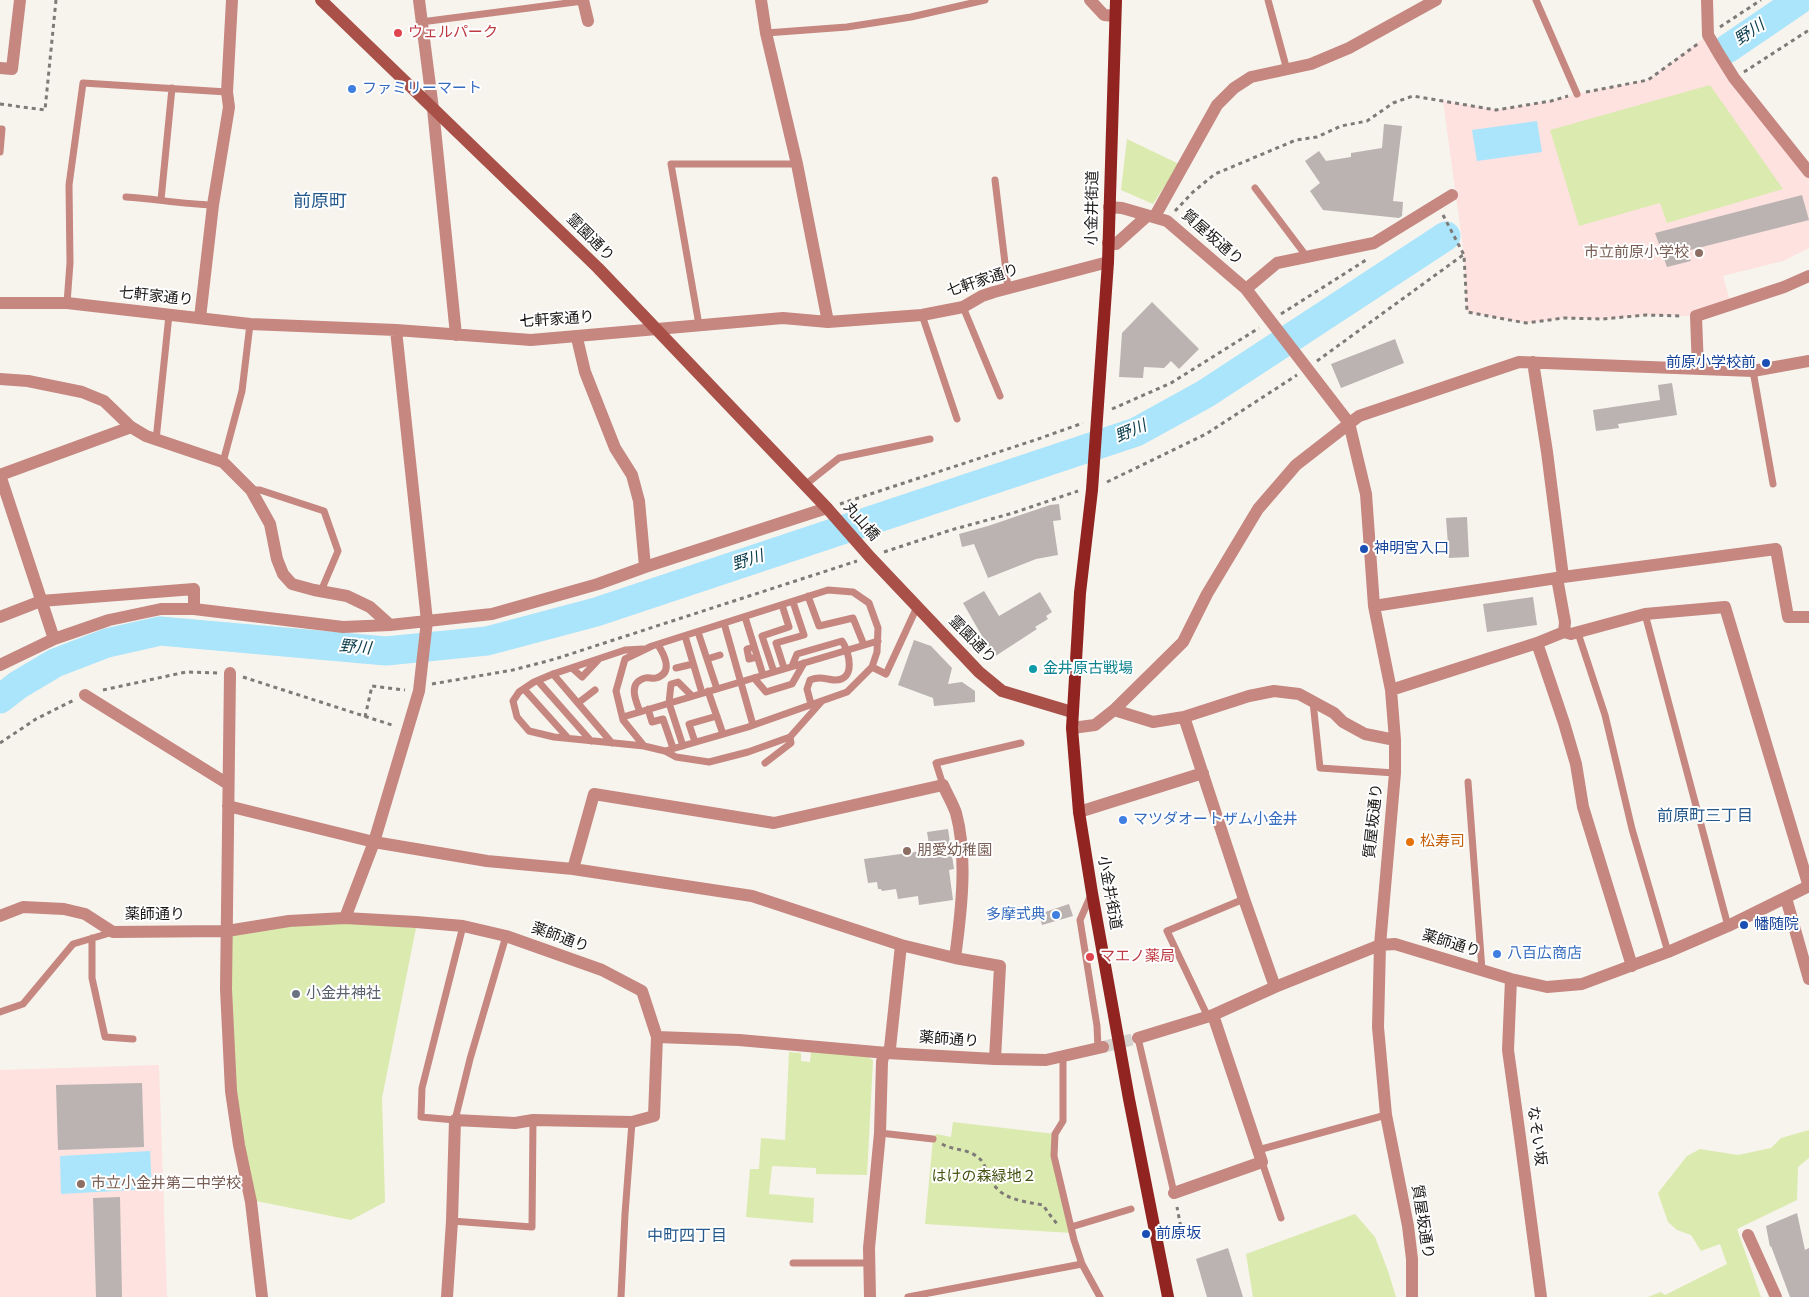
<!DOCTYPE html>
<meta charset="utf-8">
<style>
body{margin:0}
canvas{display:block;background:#f7f3ed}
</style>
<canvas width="1809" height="1297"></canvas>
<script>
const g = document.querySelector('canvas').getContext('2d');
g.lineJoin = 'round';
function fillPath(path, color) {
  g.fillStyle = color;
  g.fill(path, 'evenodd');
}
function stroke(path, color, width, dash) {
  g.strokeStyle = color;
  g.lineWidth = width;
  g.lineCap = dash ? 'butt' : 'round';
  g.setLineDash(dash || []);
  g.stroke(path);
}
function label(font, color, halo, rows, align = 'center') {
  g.font = font + ' "Varela Round","Noto Sans JP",sans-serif';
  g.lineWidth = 4;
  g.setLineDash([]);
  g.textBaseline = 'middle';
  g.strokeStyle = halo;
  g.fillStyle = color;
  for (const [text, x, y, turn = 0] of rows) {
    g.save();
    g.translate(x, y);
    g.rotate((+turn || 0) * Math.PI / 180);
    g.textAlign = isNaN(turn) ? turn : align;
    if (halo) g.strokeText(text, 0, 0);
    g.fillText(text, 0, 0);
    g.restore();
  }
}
fillPath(new Path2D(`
 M1708,35l101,137v76l-26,13 -60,15 8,29 -35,11 -50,-1 -43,4 -39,-1 -38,5 -59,-11 -3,-57 -21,-154 53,9 55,-9 26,-7 71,-14z
 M159,1065l8,232h-167v-227z`), '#fde2e0');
fillPath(new Path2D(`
 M1710,85l73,104 -116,34 -7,-20 -81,23 -29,-96z
 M1127,139l52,25 -26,40 -32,-14z
 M351,923l65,5 -34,170 3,104 -34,18 -95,-19c-8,-36 -16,-72 -20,-109 -6,-52 -6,-106 -5,-158l58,-9z
 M789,1052l12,1v8l9,1 1,-10 55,4 7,4 -6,115 -51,-1v-6l-44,-2 -3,28 45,4 -1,25 -67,-6 4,-48h9l2,-31 24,2z
 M953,1122l102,12 -1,22 18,77 -147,-9 8,-85 3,-5 15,3z
 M1809,1130v28l-11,9 -1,33 -60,29 24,68h-113l13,-5 4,3 62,-31 -7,-20 -19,7 -10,-16 -14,-5 -9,-8 -10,-29 29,-37 13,-7 38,6 33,-7 10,-10z
 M1355,1214l20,23 13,34 8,26h-143l-7,-43z`), '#dbeaae');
fillPath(new Path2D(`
 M1537,121l5,31 -65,9 -5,-31z
 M150,1151l2,38 -91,5 -1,-38z`), '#aae5fc');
stroke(new Path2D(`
 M1727,49l72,-49
 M0,699l18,-14 37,-22 52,-20 53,-12 226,20 101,-10 109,-29 540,-180 69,-38 241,-158`), '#aae5fc', 29);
fillPath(new Path2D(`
 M1384,124l18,2 -9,75 10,1 -1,14 -3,2 -76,-8 -13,-19 10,-8 -15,-22 14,-10 7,10 25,-4v-4l31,-5z
 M1802,195l7,25 -123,31 5,10 -24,6 -12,-34z
 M1152,302l47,47 -20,20 -8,-8 -7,7 -20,-1 -1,11 -24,-1 3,-44z
 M1395,339l9,24 -63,25 -10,-24z
 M1672,383l5,32 -59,9 1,4 -23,3 -3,-21 67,-10 -2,-15z
 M1059,504l2,16 -8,1 5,34 -22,4 -48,19 -14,-34 -12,3 -3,-13 29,-8 62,-21z
 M1467,517l2,40 -20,1 -3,-40z
 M984,591l15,25 41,-24 12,20 -6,4 2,3 -13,8 2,2 -43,28 -31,-54z
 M1533,597l4,28 -50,7 -4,-28z
 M914,640l17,6 21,22 -4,16 14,-2 13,9v11l-41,4 -1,-8 -35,-13z
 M948,829l6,40 -5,1 4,30 -34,5 -1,-9 -20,3 -2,-10 -14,2 -1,-2h-3l-1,-7 -9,1 -4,-24 66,-9 -3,-18z
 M1069,904l4,12 -31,9 -3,-11z
 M142,1083l2,64 -86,3 -2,-65z
 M120,1197l2,100h-26l-3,-99z
 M1797,1213l8,37 4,-2v49h-19l-19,-51 -1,1 -4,-21z
 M1228,1248l15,49h-36l-11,-38z`), '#bab3b1');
stroke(new Path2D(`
 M1103,1047l35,-9`), '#d6d2cd', 12, [12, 6]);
stroke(new Path2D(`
 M1720,27l41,-27
 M1744,72l65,-42
 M1586,92l62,-12 51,-37
 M0,104l45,6 11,-110
 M1175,211l18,-19 22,-18 81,-34 21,-3 24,-11 26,-5 26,-18 20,-7 83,14 55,-9 17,-5
 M1443,215l21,40 3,57 59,11 38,-5 39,1 43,-4 37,1
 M1281,314l85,-54
 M1317,361l146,-106
 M1112,409l59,-26 88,-55
 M1107,482l99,-48 91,-59
 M840,504l198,-65 45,-16
 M884,552l67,-22 62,-17 65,-22
 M243,677l152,49
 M432,684l81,-14 42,-11 302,-98
 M103,690l83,-18 32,1
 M365,717l7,-31 33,4
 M0,743l36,-24 38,-19
 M942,1144c12,7 25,4 37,14 5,4 8,14 11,20 10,22 32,23 53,27l7,10 8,10
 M1168,1233l13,-5 -4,-21`), '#7d7a77', 3, [4, 4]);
stroke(new Path2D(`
 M1268,0l19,70
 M1536,0l41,94
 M421,22l162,-21
 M766,33l81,-6 64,-10 74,-17
 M0,129h2l-2,23
 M995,180l13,108
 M1255,188l52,69
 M126,197c29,2 57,7 87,8
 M161,200l11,-112
 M67,303l3,-40 -1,-78 14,-102 144,9
 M963,307l37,89
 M922,315l35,104
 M699,325l-28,-161h126
 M1753,371l20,113
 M156,440l13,-125
 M223,462l19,-71 8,-67
 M805,485l34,-27 91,-19
 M251,490h9l64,21 14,40 -17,40
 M808,596l11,30 34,-8 11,27
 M1645,614l83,312
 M745,617l18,58
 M724,623l29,102
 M698,632l19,57
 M1578,633l27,82 27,114 36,123
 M685,636l17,57
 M754,647l-7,2 2,10 8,-2
 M643,649l-18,1 -72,24 -19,8 -15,10 -6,9 4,16 12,14 25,6 90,9
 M707,659l13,-4
 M792,666l5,-12 45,-13c7,10 15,40 -8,39 -9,-1 -14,-4 -24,0l-3,9 4,15
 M872,667l5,-15 1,-24 -9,-25 -16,-11 -25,-2 -176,56 -27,13 -9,32 7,29 21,26 21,5 83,-24 99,-35 25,-25 14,7 31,-67
 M572,668l10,9 16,-17
 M676,668l17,-4
 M784,668l-8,-25 28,-8 -11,-33
 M774,672l-12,-36 27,-9 -7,-22
 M553,674l59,69
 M754,678l12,14 26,-8 12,-21
 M538,681l53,60
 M524,689l44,49
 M708,691l15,43
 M1313,702l7,66 75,5
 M578,703l17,-13
 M648,709l4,13 11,-3 10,29
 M640,712c-4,-11 -13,-29 5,-34 3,-1 8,1 11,0 18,-5 8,-24 2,-33
 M623,717l255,-76
 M695,742l-6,-18 28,-8
 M683,746l-14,-43 2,-19 7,-2 14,14
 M665,751l11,6 33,5 39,-10 42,-15 32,-36
 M765,763l26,-20 -1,-6
 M1468,782l14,188
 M943,785l-7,-22 85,-20
 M1091,895l-11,25 17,106 1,22
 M463,926l-41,162 -1,29 34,3 15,-61 36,-123
 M92,938v40l13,59 28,2
 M0,1012l23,-8 50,-60 40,-12
 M1208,1017l-41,-86 77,-32
 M1138,1038l36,155
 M1063,1056v65l-8,13 -1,22 20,84 8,24 18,33
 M880,1133l53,6
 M1258,1150l128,-35
 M1262,1162l19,56
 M452,1221l80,6 1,-107
 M1071,1227l60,-18
 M793,1263h76
 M621,1297l4,-83 7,-92
 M908,1297l174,-33`), '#c58780', 7);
stroke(new Path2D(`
 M419,0l14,109 23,226
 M583,0l5,21
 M761,0l5,33 31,131 31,158
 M1090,0l14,15 11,1
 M1707,0l1,35 11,19 15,24 75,94
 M0,68l12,1 8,-69
 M1109,207l13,1 45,13 79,68 103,134 17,71 8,112 17,84 4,50v33l-15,172 -2,82 8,88 22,111 4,33v38
 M1155,216l62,-111 17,-17 17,-11 60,-13 38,-16 87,-48
 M1108,243l8,1 31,-28
 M1246,289l31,-26 97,-20 78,-48
 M0,303h67l183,21 146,6 135,10 252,-22 45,4 94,-7 41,-8 19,-11 12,-4 114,-30
 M200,318l13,-113 16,-98 -2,-15 5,-92
 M577,338l8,34 30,76 17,27 7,26 6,66
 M1533,362l14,90 16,125 213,-28 12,68h21
 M1698,369l-2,-53 88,-29 25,-11
 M0,379l28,2 54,11 22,9 27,26 15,9 77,26 28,28 19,34 7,35 6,15 9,10 22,6 33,6 23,11 20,18
 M0,475l54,164
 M0,475l131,-48
 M1557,578l8,44 -1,10
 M1374,606l189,-29
 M0,617l41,-16 153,-12v20
 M0,665l54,-26 55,-19 52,-11h33l149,18 47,-2 102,-11 106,-30 47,-17 182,-59
 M230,673l-4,316 5,102 8,54 12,57 11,95
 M1391,690l146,-47
 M85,695l143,89
 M1114,710l39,12 31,-5 65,-21 25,-5 25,3 35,19 9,9 22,12 30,6
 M1184,717l60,182 31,88
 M1072,728l23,-3 19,-15 69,-68 24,-48 51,-85 38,-44 63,-49 160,-54 234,9 56,-10
 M228,806l146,36 113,19 86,8 179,27 149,49 54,13 45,8 -5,93
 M1079,812l124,-39
 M573,869l21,-75 180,29 169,-38c4,9 10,19 13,28 12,44 5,101 -1,145
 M1786,898l23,81
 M0,916l23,-9 41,2 21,5 28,18 114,-1 62,-10 56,-3 71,4 47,4 43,10 96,34 40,21 15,46 82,3 148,13 108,6 51,1 57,-13
 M345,918l29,-76 45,-151 8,-70 -31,-291
 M1632,966l-49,-159 -7,-43 -12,-41 -27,-80 27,-11 7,2 74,-20 80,-7 84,280
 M1511,979l-3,71 12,87 21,160
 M1138,1038l75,-23 62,-28 105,-42 15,-1 116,35 36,8 35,-3 86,-32 60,-26 81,-40
 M1174,1193l88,-31 -49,-147
 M1748,1235l28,62
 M447,1297l5,-76 3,-101 60,3 18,-3 99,2 22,-6 3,-79
 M870,1297l-1,-49 11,-115 2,-71 1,-5 7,-9 11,-103`), '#c58780', 12);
stroke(new Path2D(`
 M321,0l277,268 229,240 43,49 109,115 23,19 70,21`), '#a95149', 12);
stroke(new Path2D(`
 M1116,0l-8,262 -16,228 -12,103 -8,135 7,84 13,81 37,206 39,198`), '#912320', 12);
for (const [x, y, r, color] of [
 [398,33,5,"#e0444e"],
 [352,89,5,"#3f7fe0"],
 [1699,253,5,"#8d6e63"],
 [1766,363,5,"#1a4fb4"],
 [1364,549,5,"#1a4fb4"],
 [1033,669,5,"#0f9aa8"],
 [1123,820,5,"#3f7fe0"],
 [1410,842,5,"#e8710a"],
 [907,851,5,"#8d6e63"],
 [1056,915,5,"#3f7fe0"],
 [1744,925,5,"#1a4fb4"],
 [1497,954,5,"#3f7fe0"],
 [1090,957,5,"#e0444e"],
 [296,994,5,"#6b7280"],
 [81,1184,5,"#8d6e63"],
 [1146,1234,5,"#1a4fb4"]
]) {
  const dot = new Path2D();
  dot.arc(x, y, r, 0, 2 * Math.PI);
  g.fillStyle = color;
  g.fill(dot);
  stroke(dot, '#fff', 2);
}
label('15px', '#be3a42', '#fff', [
 ["ウェルパーク",408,33],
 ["マエノ薬局",1100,957]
], 'left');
label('15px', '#366cbe', '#fff', [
 ["ファミリーマート",362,89],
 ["マツダオートザム小金井",1133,820],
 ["多摩式典",1046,915,"right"],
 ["八百広商店",1507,954]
], 'left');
label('15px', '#191716', '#fff', [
 ["小金井街道",1093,208,-89],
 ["霊園通り",590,238,45],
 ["質屋坂通り",1212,238,41],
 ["七軒家通り",983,281,-18],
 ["七軒家通り",156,297,6],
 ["七軒家通り",557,320,-4],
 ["丸山橋",861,522,49],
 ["霊園通り",972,640,46],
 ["質屋坂通り",1374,821,-84],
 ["小金井街道",1109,893,80],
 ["薬師通り",155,915],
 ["薬師通り",560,938,20],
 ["薬師通り",1451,944,17],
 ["薬師通り",949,1040,4],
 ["なそい坂",1536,1136,82],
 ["質屋坂通り",1422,1222,81]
]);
label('15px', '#785e54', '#fff', [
 ["市立前原小学校",1689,253,"right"],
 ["朋愛幼稚園",917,851],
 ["市立小金井第二中学校",91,1184]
], 'left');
label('15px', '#164399', '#fff', [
 ["前原小学校前",1756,363,"right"],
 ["神明宮入口",1374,549],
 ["幡随院",1754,925],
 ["前原坂",1156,1234]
], 'left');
label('15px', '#0d838f', '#fff', [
 ["金井原古戦場",1043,669]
], 'left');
label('15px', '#c56008', '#fff', [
 ["松寿司",1420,842]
], 'left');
label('15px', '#5b616d', '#fff', [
 ["小金井神社",306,994]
], 'left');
label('15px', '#465213', '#fff', [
 ["はけの森緑地２",984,1177]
]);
label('italic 16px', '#0f4050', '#fff', [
 ["野川",1750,33,-34],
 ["野川",1131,432,-23],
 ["野川",748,561,-18],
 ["野川",355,648,5]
]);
label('16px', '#25598c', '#fff', [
 ["前原町三丁目",1705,817],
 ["中町四丁目",687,1237]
]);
label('18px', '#25598c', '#fff', [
 ["前原町",320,202]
]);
</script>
